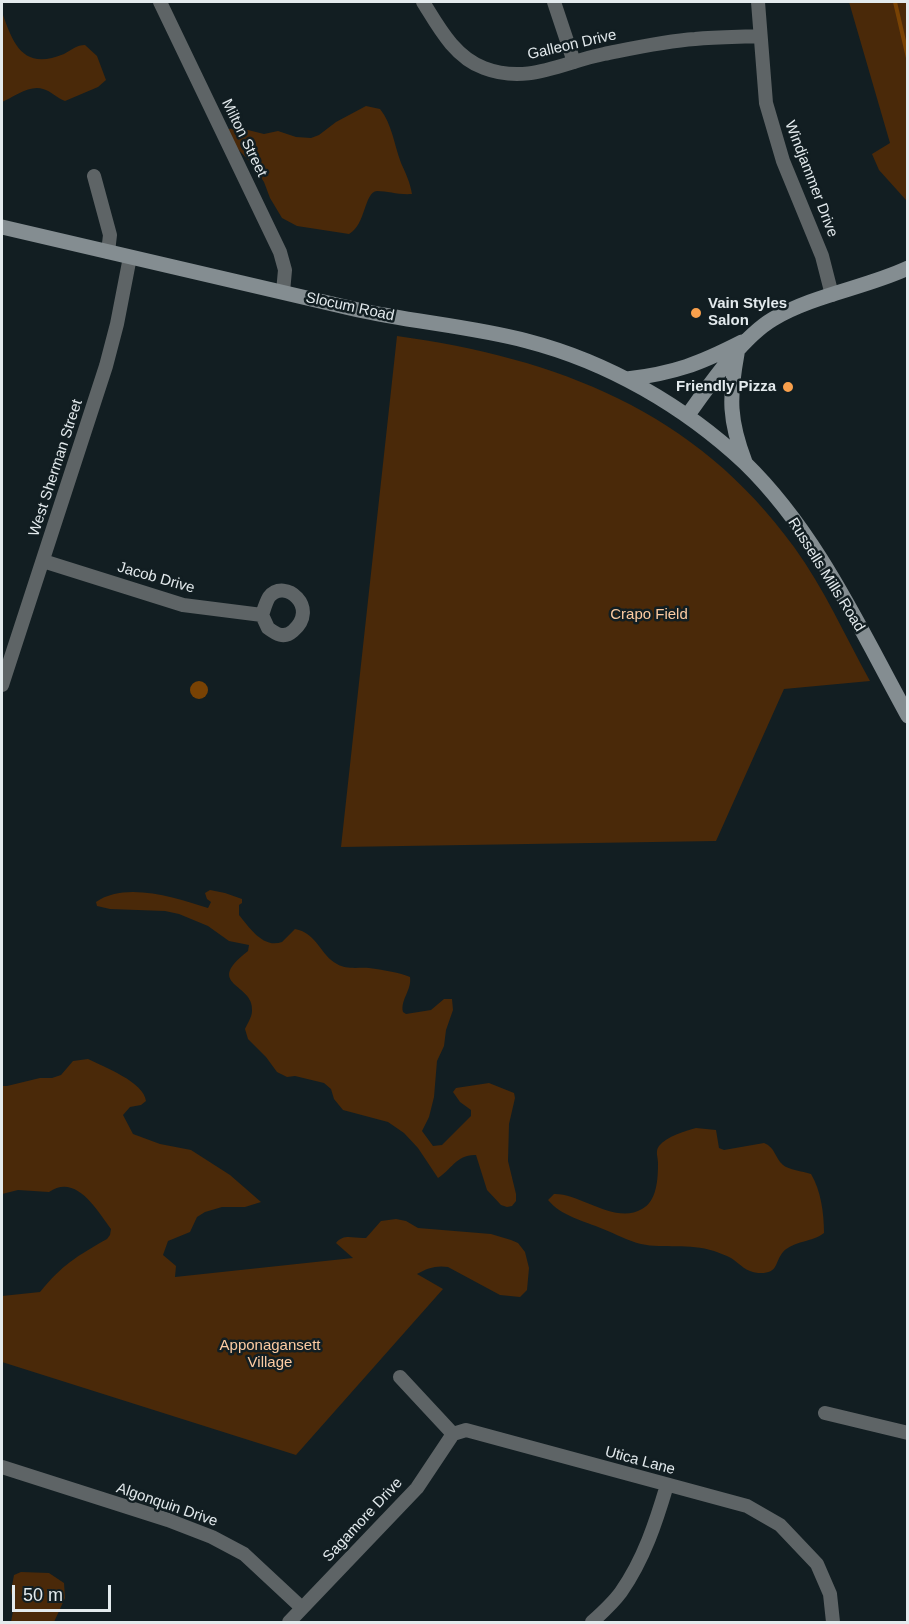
<!DOCTYPE html>
<style>
body{margin:0}
#map{position:relative;width:909px;height:1624px;overflow:hidden;background:#121e22;font-family:Helvetica,sans-serif}
canvas{display:block}
.frame{position:absolute;inset:0;border:3px solid #e3eaed;pointer-events:none}
.scale{position:absolute;left:12px;top:1585px;width:99px;height:27px;box-sizing:border-box;border:3px solid #e3eaed;border-top:0;padding-left:8px;font-size:18px;line-height:21px;white-space:nowrap;color:#e3eaed;-webkit-text-stroke:4px #121e22;paint-order:stroke}
</style>
<div id="map">
<canvas width="909" height="1624"></canvas>
<div class="frame"></div>
<div class="scale">50 m</div>
</div>
<script>
const g = document.querySelector('canvas').getContext('2d');
g.lineJoin = 'round';
function fillPath(path, color) {
  g.fillStyle = color;
  g.fill(path, 'evenodd');
}
function stroke(path, color, width, dash) {
  g.strokeStyle = color;
  g.lineWidth = width;
  g.lineCap = dash ? 'butt' : 'round';
  g.setLineDash(dash || []);
  g.stroke(path);
}
function label(font, color, halo, rows, align = 'center') {
  g.font = font + ' Helvetica,sans-serif';
  g.lineWidth = 5;
  g.setLineDash([]);
  g.textBaseline = 'middle';
  g.strokeStyle = halo;
  g.fillStyle = color;
  for (const [text, x, y, turn = 0] of rows) {
    g.save();
    g.translate(x, y);
    g.rotate((+turn || 0) * Math.PI / 180);
    g.textAlign = isNaN(turn) ? turn : align;
    if (halo) g.strokeText(text, 0, 0);
    g.fillText(text, 0, 0);
    g.restore();
  }
}
fillPath(new Path2D(`
 M849,2h58v205l-1,-7 -27,-30 -7,-16 18,-11z
 M2,12c11,32 21,59 62,42 7,-4 13,-9 21,-9l12,11 9,24 -8,7 -33,14c-8,-3 -14,-10 -22,-12 -12,-5 -30,8 -41,13z
 M366,106l14,3c12,15 14,35 21,54 5,11 9,19 11,31 -14,1 -24,-3 -35,-3 -13,1 -11,34 -28,43l-52,-8 -15,-8 -12,-20 -6,-16 -12,-18 -21,-22 -3,-13 12,-1 24,6 14,-3 18,6 15,1 8,-3 17,-13z
 M397,336c160,22 299,75 397,211 30,41 51,89 76,134l-86,8 -68,152 -375,6z
 M210,890l15,3 17,6v4l-3,2v10c10,12 24,34 43,27l13,-13c22,4 26,27 42,35 10,6 22,3 32,4 14,2 29,4 41,9 2,13 -10,23 -7,35l3,2 25,-4 13,-11h8l1,11 -7,20 -2,16 -7,15 -3,36 -5,20 -7,14 11,15 9,-1 29,-29v-6l-11,-8 -7,-10 3,-4 33,-5 25,10 1,5 -6,26 -1,37 8,33v7l-4,5 -5,1 -6,-2 -14,-15 -11,-35c-19,-1 -25,15 -38,23l-20,-30 -14,-15 -16,-11 -45,-12 -9,-11 -3,-10 -7,-6 -29,-7 -8,1 -10,-5 -11,-15 -18,-18 -3,-10c2,-5 7,-12 7,-18 3,-28 -50,-25 -4,-60l1,-6 -20,-4 -21,-15 -29,-12 -14,-3 -55,-2 -13,-3 -1,-4c30,-21 80,-4 112,6l3,-6 -4,-3 -2,-6z
 M88,1059c16,8 56,23 58,42l-5,4 -11,2 -7,8 10,19 27,10 31,6 39,25 31,27 -16,5h-23l-17,5 -8,5 -7,15 -22,9 -5,14 13,11 -1,11 178,-19 -17,-15c8,-10 18,-4 30,-5l15,-17 15,-2 10,2 12,7 73,6 20,6 7,3 7,9 4,16 -2,22 -7,7 -20,-2 -52,-28c-11,-2 -21,1 -31,7l26,15 -147,166 -294,-93v-66l38,-4c22,-27 37,-36 67,-53l3,-4 1,-6c-14,-19 -35,-56 -62,-37l-31,-2 -16,4v-108h5l33,-8h12l9,-3 12,-14z
 M696,1128l20,2 3,18 5,2 40,-7c11,4 11,15 19,22 6,5 19,6 28,9 10,17 13,39 13,59 -11,9 -31,8 -41,19 -9,11 -4,22 -25,21 -12,-1 -18,-9 -27,-15 -5,-3 -12,-5 -17,-7 -25,-8 -50,-2 -73,-7 -13,-3 -25,-10 -38,-15 -19,-8 -42,-13 -55,-29l6,-6c26,-1 61,31 88,15 15,-8 16,-30 16,-46 0,-6 -3,-12 1,-17 8,-10 26,-15 37,-18z
 M21,1572l28,1 15,10 1,15 -11,24h-43l3,-16 -3,-15 3,-16z`), '#4a2909');
fillPath(new Path2D(`
 M190 690a9 9 0 1 1 18 0a9 9 0 1 1-18 0Z`), '#784204');
stroke(new Path2D(`
 M895,2l13,56`), '#784204', 4);
stroke(new Path2D(`
 M160,2l120,250 5,18 -2,22
 M423,2c15,24 31,55 61,66 44,17 79,-6 120,-14 30,-6 61,-13 91,-15 22,-2 43,-2 65,-3
 M554,2l20,60
 M758,2l8,101 17,58 39,95 10,39
 M94,176l16,59 -2,17
 M43,561l140,44 79,10c2,-6 4,-13 7,-18 16,-20 51,11 24,34 -9,8 -17,3 -25,-3l-6,-13
 M2,685l104,-319 11,-42 13,-67
 M400,1377l53,57 13,-4 281,76 33,19 37,39 13,30 3,28
 M825,1413l83,20
 M2,1467l166,53 44,17 32,17 58,54
 M289,1622l128,-134 36,-54
 M592,1622c10,-9 21,-19 29,-30 23,-33 35,-70 46,-107`), '#5e6466', 14);
stroke(new Path2D(`
 M2,227c117,27 235,55 352,82 57,13 116,17 173,32 81,21 157,65 218,122 72,70 115,166 163,253
 M737,354c-8,44 -8,66 8,108
 M627,379c48,-6 72,-15 115,-37
 M687,416c22,-30 54,-78 86,-97 40,-24 92,-31 135,-51`), '#848d91', 15);
for (const [x, y, r, color] of [
 [696,313,6,"#f9a04c"],
 [788,387,6,"#f9a04c"]
]) {
  const dot = new Path2D();
  dot.arc(x, y, r, 0, 2 * Math.PI);
  g.fillStyle = color;
  g.fill(dot);
  stroke(dot, '#121e22', 2);
}
label('15px', '#e3eaed', '#121e22', [
 ["Galleon Drive",572,45,-13],
 ["Milton Street",244,138,64],
 ["Windjammer Drive",811,179,69],
 ["Slocum Road",350,307,12],
 ["West Sherman Street",56,468,-72],
 ["Russells Mills Road",826,575,58],
 ["Jacob Drive",156,578,16],
 ["Utica Lane",640,1461,15],
 ["Algonquin Drive",167,1505,19],
 ["Sagamore Drive",363,1520,-47]
]);
label('bold 15px', '#e3eaed', '#121e22', [
 ["Vain Styles",708,304],
 ["Salon",708,321],
 ["Friendly Pizza",776,387,"right"]
], 'left');
label('15px', '#fccba2', '#121e22', [
 ["Crapo Field",649,615],
 ["Apponagansett",270,1346],
 ["Village",270,1363]
]);
</script>
